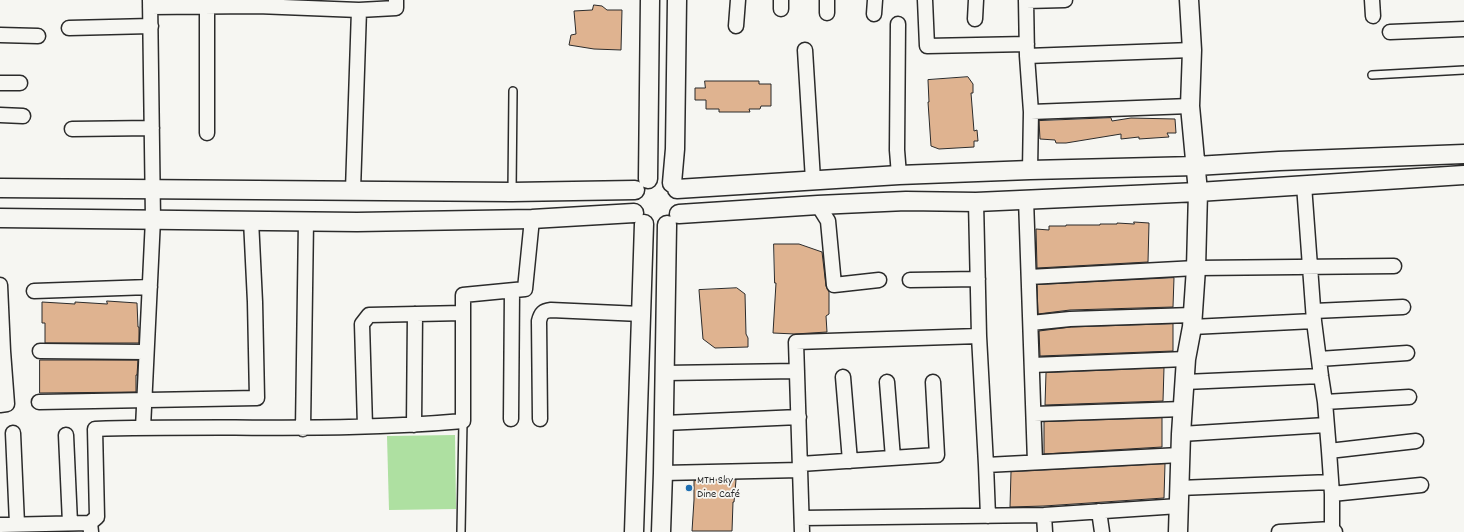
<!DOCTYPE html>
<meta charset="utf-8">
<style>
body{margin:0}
canvas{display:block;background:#f6f6f2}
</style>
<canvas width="1464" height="532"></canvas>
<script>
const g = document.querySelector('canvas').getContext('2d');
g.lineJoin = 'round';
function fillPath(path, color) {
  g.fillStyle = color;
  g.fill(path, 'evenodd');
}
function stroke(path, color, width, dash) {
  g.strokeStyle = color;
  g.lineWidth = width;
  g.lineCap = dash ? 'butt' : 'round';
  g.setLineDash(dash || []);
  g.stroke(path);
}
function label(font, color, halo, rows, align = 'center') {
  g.font = font + ' Dekko,sans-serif';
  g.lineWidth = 3.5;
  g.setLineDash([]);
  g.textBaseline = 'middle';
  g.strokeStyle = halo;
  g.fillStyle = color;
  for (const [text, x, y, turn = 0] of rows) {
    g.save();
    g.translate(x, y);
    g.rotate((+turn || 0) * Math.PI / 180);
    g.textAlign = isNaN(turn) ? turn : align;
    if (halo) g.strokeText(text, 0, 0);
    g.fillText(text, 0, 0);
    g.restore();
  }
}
fillPath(new Path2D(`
 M455,435l1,74 -67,1 -2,-74z`), '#aee0a1');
const building = new Path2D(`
 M594,5l8,1 5,4h15l-1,40 -27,-1 -25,-4 2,-10 5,-1 -2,-23 18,-1z
 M968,77l5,7v9h-2l3,38 3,-1 1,11h-4v6l-35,2 -8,-3 -3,-44h1l-1,-22z
 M705,81h54v3h12v22h-10l-1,3h-11l1,3h-31v-3h-13v-9h-11v-12h10z
 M1111,118l1,3 19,-3 44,1 1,14h-9l2,4 -30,2v-2l-18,2v-5l-55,9h-10l-1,-3 -15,-1 -1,-18z
 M1134,222l15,1 -1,39 -111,6 -1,-39 13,1v-4h17v-1h34v-1h17v-1l17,1z
 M774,244h25l23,8 4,34 3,6v22l-3,2 1,16 -32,2 -22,-1 3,-50h-1z
 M1174,278l-1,29 -103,3 -32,4 -1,-29z
 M737,288l8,6 1,40 2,4v9l-33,1 -12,-9 -4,-49z
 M107,301l30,2 1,24h1v16h-94v-20h-3v-21l33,2v-2l32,2z
 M1173,324v27l-133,5 -1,-25 32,-4z
 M40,360h98l-1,15h-1v17l-96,1z
 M1164,368l-1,33 -118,4 1,-32z
 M1162,418v29l-118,7v-32z
 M1165,464l-1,34 -120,8 -34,1 1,-35z
 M736,480l-2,22h-1l-1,29h-40l2,-31v-19z`);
fillPath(building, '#dfb390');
stroke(building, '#2b2b2b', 1);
const service = new Path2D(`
 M1372,75l92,-5
 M512,192l1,-101
 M461,532l2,-111`);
const minor = new Path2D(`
 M925,0l2,46 100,-2
 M1026,0l1,56 4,56 -1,58
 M1372,0l1,16
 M1026,1l39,-1
 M150,7l107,-1 102,4 37,-2v-8
 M207,7v126
 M781,9v-9
 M827,13v-13
 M874,14l1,-14
 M975,19l1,-19
 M898,24l-1,126 2,25
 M736,26l2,-26
 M69,28l82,-2
 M1390,32l74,-3
 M0,35l38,1
 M805,50l8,130
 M1027,56l165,-6
 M0,83h20
 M1031,112l159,-6
 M0,115l23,1
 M72,129l80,-1
 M1304,185l10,136 7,55 4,26 4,49 3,43v35l3,3
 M353,190l6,-180
 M1026,199l9,263
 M976,202l3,134 7,129 2,51
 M818,205l10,16 6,64 45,-5
 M1029,277l167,-9 198,-2
 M910,280l68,-1
 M0,285l3,66 4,53 -7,1
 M34,291l116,-4
 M1314,311l89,-4
 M1031,323l39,-4 122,-4
 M1192,327l122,-6
 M40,351l105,1
 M1319,359l88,-6
 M1032,365l154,-6
 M665,373l132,-2
 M843,377l7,84
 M887,382l6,76
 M1185,382l136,-6
 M39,402l218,-4 -2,-96 -4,-82
 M1325,402l84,-5
 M1034,414l149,-5
 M511,419l1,-128
 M540,419l-1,-98c2,-8 4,-10 12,-11l90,4
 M664,423l135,-6
 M414,425l1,-111
 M365,426l-3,-102 7,-9 94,-2
 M143,428l10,-209 -3,-219
 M303,429l3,-208
 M13,433l4,91
 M1181,434l145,-9
 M66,435l4,88
 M1329,451l87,-10
 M800,464l137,-9 -4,-73
 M986,465l194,-10
 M663,473l137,-3
 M1179,488l152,-6
 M1332,494l89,-9
 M1099,511l3,21
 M1044,515l1,17
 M802,518l242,-3 135,-9
 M90,523l7,-6 -2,-88c123,-4 246,3 368,-8v-126l62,-6 7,-70
 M0,525l90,-2 1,9
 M802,532l-6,-190 183,-6
 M1279,532l53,-3`);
const tertiary = new Path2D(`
 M648,179l2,-179
 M672,183l3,-34 2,-149
 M0,188l512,4 123,-2
 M677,189l222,-14 131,-5 166,-4 83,-5 185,-7
 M679,214l139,-9 88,-4 70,1 222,-10 266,-17
 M0,218l357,4 175,-3 102,-6
 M634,532l10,-308
 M661,532l2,-59 4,-248
 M1178,532l3,-98 5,-75 6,-32 4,-59 2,-76 -8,-86 2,-56 -3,-50`);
stroke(service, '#2b2b2b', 10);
stroke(minor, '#2b2b2b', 17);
stroke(tertiary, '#2b2b2b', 21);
stroke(service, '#f6f6f2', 7);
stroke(minor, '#f6f6f2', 14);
stroke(tertiary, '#f6f6f2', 18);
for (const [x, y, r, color] of [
 [689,488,4,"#1f6fb2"]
]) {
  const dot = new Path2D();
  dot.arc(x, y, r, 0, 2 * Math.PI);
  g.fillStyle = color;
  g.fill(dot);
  stroke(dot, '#f6f6f2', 1.5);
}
label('12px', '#2b2b2b', '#f6f6f2', [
 ["MTH Sky",697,481],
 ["Dine Café",697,495]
], 'left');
</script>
